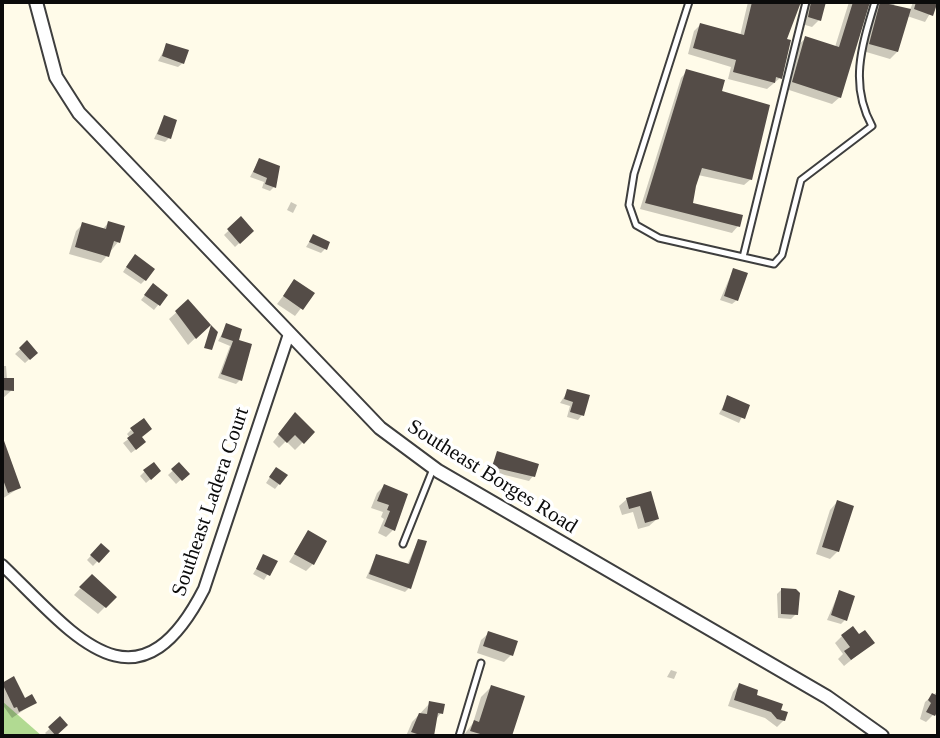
<!DOCTYPE html>
<style>
body{margin:0}
#map{position:relative;width:940px;height:738px;overflow:hidden;background:#fffbe9;font-family:Georgia,serif}
canvas{display:block}
.frame{position:absolute;inset:0;border:4px solid #0b0b0b;pointer-events:none}
</style>
<div id="map">
<canvas width="940" height="738"></canvas>
<div class="frame"></div>
</div>
<script>
const g = document.querySelector('canvas').getContext('2d');
g.lineJoin = 'round';
function fillPath(path, color) {
  g.fillStyle = color;
  g.fill(path, 'evenodd');
}
function stroke(path, color, width, dash) {
  g.strokeStyle = color;
  g.lineWidth = width;
  g.lineCap = dash ? 'butt' : 'round';
  g.setLineDash(dash || []);
  g.stroke(path);
}
function label(font, color, halo, rows, align = 'center') {
  g.font = font + ' Georgia,serif';
  g.lineWidth = 7;
  g.setLineDash([]);
  g.textBaseline = 'middle';
  g.strokeStyle = halo;
  g.fillStyle = color;
  for (const [text, x, y, turn = 0] of rows) {
    g.save();
    g.translate(x, y);
    g.rotate((+turn || 0) * Math.PI / 180);
    g.textAlign = isNaN(turn) ? turn : align;
    if (halo) g.strokeText(text, 0, 0);
    g.fillText(text, 0, 0);
    g.restore();
  }
}
fillPath(new Path2D(`
 M2,701l40,35h-40z`), '#b1da92');
fillPath(new Path2D(`
 M748,2h77l-6,18 -7,7 -10,-3 4,-16 -8,-4 -13,36 -5,38 -13,11 -39,-10 3,-12 -43,-13 6,-23 6,-6 40,11z
 M849,2h46l-1,4 16,4 3,-8h25v4l-3,-1 -10,17 -18,-6 -10,36 -7,7 -27,-8 11,-40 -7,-7 -27,93 -8,7 -46,-15 12,-44 8,-7 29,9z
 M167,45l16,18 -5,4 -20,-6z
 M687,71l33,21 31,87 -7,6 -46,-10 -7,29 47,22 -6,7 -92,-24 41,-131z
 M164,117l5,21 -4,4 -11,-3z
 M259,160l15,27 -4,4 -8,-3 2,-6 -14,-5z
 M291,202l6,3 -4,8 -6,-3z
 M241,219l11,12 -17,16 -11,-12z
 M108,223l10,19 -17,21 -32,-9 7,-23 7,-7 19,6z
 M313,236l12,13 -4,4 -15,-6z
 M130,261l15,19 -4,4 -18,-12z
 M733,270l4,30 -5,4 -12,-4z
 M295,281l17,13 -17,22 -18,-12z
 M149,290l17,5 -12,15 -13,-10z
 M188,302l21,23 -21,20 -19,-26z
 M227,325l9,16 4,39 -4,4 -18,-6 12,-32 -12,-5z
 M27,343l9,10 -11,10 -10,-9z
 M2,366h4l1,13 5,11 -10,9z
 M568,391l14,24 -4,5 -11,-3 3,-11 -10,-3z
 M728,397l19,9 -8,17 -20,-9z
 M295,414l18,18 -18,18 -9,-9 -7,7 -6,-6z
 M131,430l9,7 -1,10 -8,6 -8,-10 7,-5 -3,-4z
 M6,452l13,36 -17,11v-46z
 M498,453l35,23 -4,5 -40,-10z
 M179,465l8,9 -11,10 -8,-9z
 M145,471l10,4 -9,8 -6,-7z
 M272,474l7,10 -4,5 -9,-6z
 M384,486l22,9 -13,35 -7,7 -8,-4 6,-14 -3,-2 2,-5 -12,-4 6,-15z
 M649,493l8,26 -8,7 -11,3 -5,-17 -11,3 -3,-9 8,-7z
 M837,502l1,49 -8,8 -14,-5 14,-44z
 M308,533l5,31 -7,7 -17,-9z
 M418,541l-9,47 -4,4 -39,-14 10,-22 31,9z
 M101,545l6,6 -14,15 -6,-6z
 M264,556l11,6 -11,18 -11,-6z
 M92,576l23,21 -17,17 -24,-19z
 M781,590l15,24 -5,5 -13,-1 -1,-24z
 M839,592l6,28 -4,4 -14,-4z
 M489,633l22,22 -7,7 -27,-9 4,-13z
 M842,636l17,1 13,6 -28,23 -6,-7 5,-5 -8,-11z
 M671,670l6,2 -3,7 -7,-2z
 M13,679l11,21 10,3 -22,15 -10,-14v-19z
 M739,685l40,27 5,8 -7,7 -12,-9 -37,-12 5,-14z
 M491,687l32,10 -13,39h-47l10,-13 8,-26z
 M938,691v19l-12,12 -6,-3 5,-17z
 M430,703l11,10 -5,6 -4,17h-26l6,-14z
 M60,719l6,6 -12,11h-6l-3,-3z`), '#0003');
fillPath(new Path2D(`
 M752,2h49l-14,37 4,1 -9,39 -6,-2 -1,6 -42,-11 3,-12 -43,-12 7,-25 44,12z
 M811,2h15l-5,19 -13,-4z
 M853,2h17l-29,96 -49,-16 13,-46 34,11z
 M880,2l31,7 -13,43 -29,-8z
 M916,2l21,2 -4,12 -19,-7z
 M166,43l23,7 -5,14 -22,-8z
 M686,69l39,11 -3,11 48,14 -18,75 -50,-12 -6,18 -3,17 50,12 -3,12 -95,-24z
 M164,115l13,5 -6,19 -14,-5z
 M259,158l21,8 -4,22 -11,-4 2,-6 -14,-6z
 M241,216l13,15 -14,13 -13,-15z
 M108,221l17,5 -5,17 -6,-2 -5,16 -34,-10 7,-25 24,7z
 M313,234l17,8 -3,8 -18,-8z
 M135,254l20,15 -9,12 -20,-14z
 M733,268l15,5 -10,28 -14,-5z
 M294,279l21,14 -12,17 -20,-14z
 M153,283l15,12 -8,11 -16,-11z
 M188,299l23,26 -15,14 -21,-28z
 M226,323l16,6 -3,11 13,4 -10,37 -21,-7 12,-33 -12,-4z
 M211,325l7,7 -6,18 -8,-2z
 M27,340l11,13 -8,7 -11,-12z
 M2,378h12v13l-12,-1z
 M567,389l23,6 -6,21 -14,-4 3,-10 -9,-3z
 M727,395l23,10 -5,14 -23,-9z
 M295,412l20,20 -11,12 -9,-9 -8,8 -9,-9z
 M144,418l8,11 -10,8 4,5 -10,8 -9,-12 7,-5 -4,-5z
 M3,438l18,50 -13,5 -6,-16z
 M497,451l42,13 -4,13 -43,-10z
 M154,462l7,9 -10,9 -8,-10z
 M179,462l11,12 -8,7 -11,-12z
 M276,467l12,8 -8,10 -11,-8z
 M384,484l24,10 -13,37 -11,-5 6,-15 -3,-1 2,-5 -12,-4z
 M651,491l8,28 -14,4 -5,-17 -11,3 -3,-11z
 M837,500l17,6 -15,46 -17,-5z
 M308,530l19,11 -13,24 -20,-11z
 M418,539l9,2 -16,48 -42,-15 7,-20 33,10z
 M101,543l9,8 -11,12 -9,-8z
 M263,554l15,7 -8,15 -14,-7z
 M92,574l25,23 -11,11 -27,-21z
 M781,588l15,1 4,4 -2,22 -17,-1z
 M839,590l16,6 -8,25 -16,-6z
 M853,626l6,8 6,-4 10,13 -24,17 -7,-9 6,-4 -9,-12z
 M488,631l30,10 -5,15 -30,-10z
 M14,676l11,22 7,-4 5,9 -18,9 -2,-5 -3,1 -12,-25z
 M739,683l19,7 -1,5 26,9 -2,6 7,2 -3,9 -8,-2 -6,-7 -37,-12z
 M491,685l34,11 -13,40h-25l-17,-5 4,-11 5,2z
 M938,691v19l-3,6 -9,-4 5,-9 -3,-3 4,-7 4,2z
 M429,701l16,3 -2,10 -5,-1 -4,23h-11l-12,-4 8,-19 8,1z
 M60,716l8,9 -12,11 -8,-9z`), '#544c47');
const service = new Path2D(`
 M689,2l-55,172 -5,31 7,20 23,13 115,26 8,-9 19,-75 71,-54c-23,-42 -10,-81 3,-124
 M743,257l63,-255
 M403,544l30,-75
 M459,736l22,-73`);
const minor = new Path2D(`
 M2,565c69,66 134,157 202,24l85,-255`);
const tertiary = new Path2D(`
 M36,2l20,75 23,36 301,315 58,43 389,226 55,39`);
stroke(service, '#3e3e3e', 9);
stroke(minor, '#3e3e3e', 14);
stroke(tertiary, '#3e3e3e', 16);
stroke(service, '#fff', 5);
stroke(minor, '#fff', 10);
stroke(tertiary, '#fff', 12);
label('21px', '#0b0b0b', '#fff', [
 ["Southeast Borges Road",492,477,32],
 ["Southeast Ladera Court",211,502,-71]
]);
</script>
